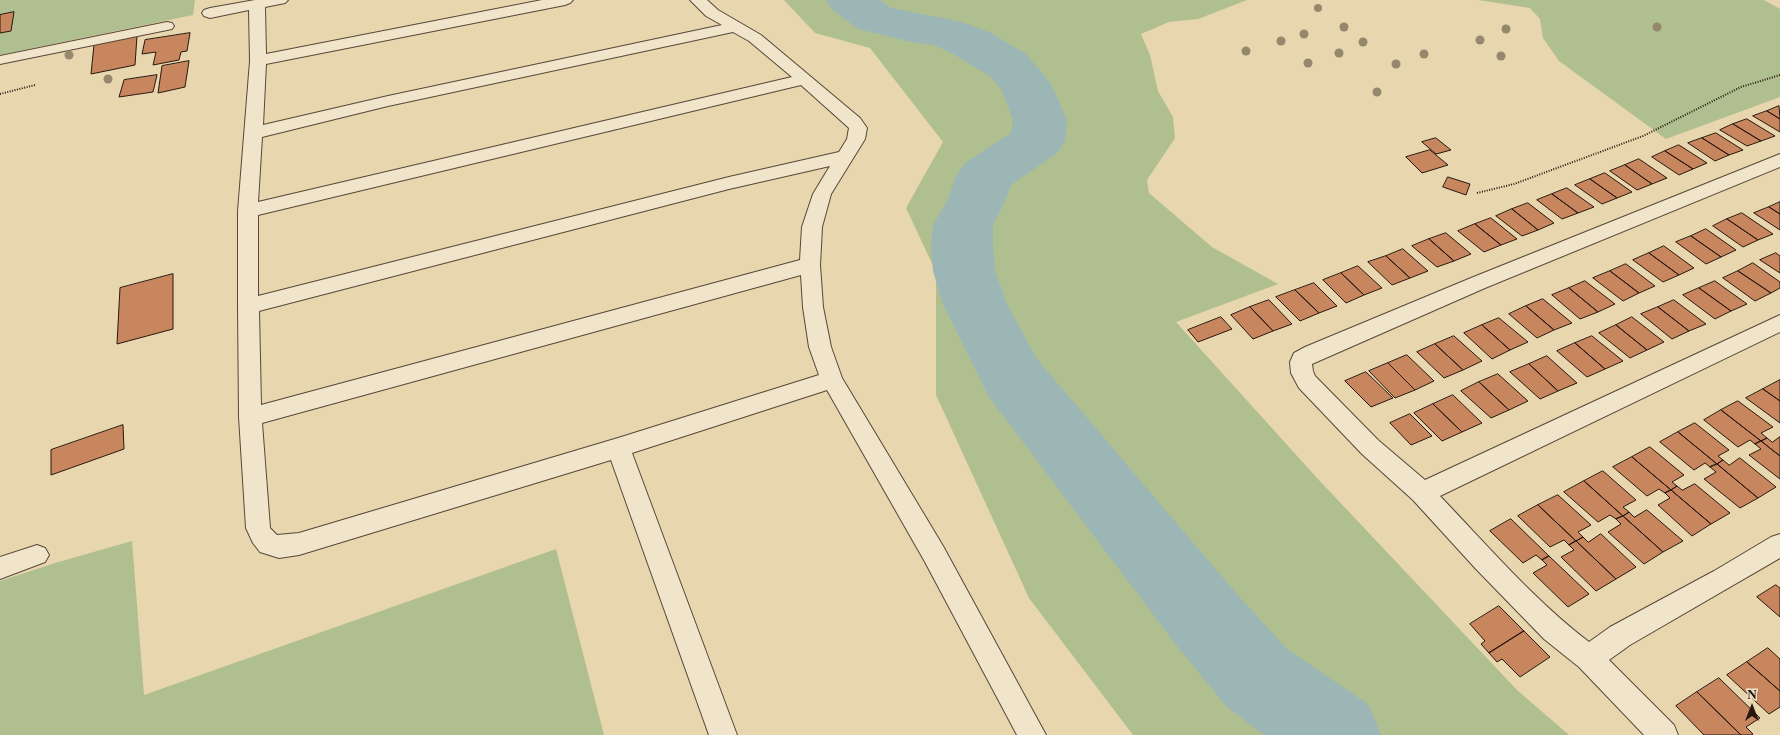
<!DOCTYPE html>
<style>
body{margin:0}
#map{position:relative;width:1780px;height:735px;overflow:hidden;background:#e8d6ae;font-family:"Libre Caslon Text",serif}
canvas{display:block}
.north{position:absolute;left:1732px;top:687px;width:40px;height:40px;-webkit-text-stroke:3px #f0e4ca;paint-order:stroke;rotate:0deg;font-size:11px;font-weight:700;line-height:16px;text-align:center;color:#281710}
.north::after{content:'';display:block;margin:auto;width:14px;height:18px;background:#281710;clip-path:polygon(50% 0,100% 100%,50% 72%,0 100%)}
</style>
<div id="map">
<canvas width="1780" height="735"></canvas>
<div class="north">N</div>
</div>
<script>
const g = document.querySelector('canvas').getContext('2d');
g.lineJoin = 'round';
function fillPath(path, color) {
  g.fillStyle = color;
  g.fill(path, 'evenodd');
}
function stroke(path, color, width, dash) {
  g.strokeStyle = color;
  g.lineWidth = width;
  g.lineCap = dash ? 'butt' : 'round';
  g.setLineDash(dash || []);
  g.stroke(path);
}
fillPath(new Path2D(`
 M0,0h195l-2,15 -193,40z
 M784,0h463l-49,19 -29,3 -28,12 9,21 8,36 15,26 2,21 -28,42 2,13 63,54 66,37 -102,38 141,156 200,212 52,45h-436l-104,-137 -93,-203v-123l-30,-64 37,-66 -73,-94 -55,-15z
 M1478,0h286l16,9v88l-114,42 -107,-78 -16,-23 -3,-19 -10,-11z
 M132,541l12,154 412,-146 48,186h-604v-154l55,-18z`), '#b0bf8f');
fillPath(new Path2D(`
 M826,0h54l11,8 71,14 27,10 37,22 18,21 8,11 15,34 -2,21 -8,12 -46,32 -5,14 -13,26v19l2,27 12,33 30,55 198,233 52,57 81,55 13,31h-117l-37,-28 -50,-61 -188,-249 -46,-93 -10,-33 -2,-27 2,-19 15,-26 8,-23 9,-13 46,-30 2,-13 -12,-31 -11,-13 -37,-22 -19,-9 -23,-3 -53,-13 -25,-19z`), '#9cb6b6');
const building = new Path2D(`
 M14,12l-3,19 -11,2v-18z
 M190,33l-3,18 -6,1 -2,8 -26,5 3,-13 -14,2 3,-14z
 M137,36l-2,29 -44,9 3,-29z
 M189,61l-4,26 -27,6 4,-27z
 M157,75l-4,17 -34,5 5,-17z
 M1779,106l1,13 -13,-8z
 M1767,111l13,8v13l-27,-16z
 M1747,119l28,17 -14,5 -28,-17z
 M1733,124l28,17 -14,5 -27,-16z
 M1716,133l27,17 -14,5 -27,-17z
 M1436,138l15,12 -15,4 -14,-12z
 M1702,138l27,17 -14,6 -27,-18z
 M1679,145l28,18 -14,6 -28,-18z
 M1430,150l18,15 -26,8 -16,-16z
 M1665,151l28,18 -14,6 -27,-18z
 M1639,159l28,19 -15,6 -27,-19z
 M1625,165l27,19 -15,6 -27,-19z
 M1605,173l27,19 -15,6 -27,-19z
 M1448,177l22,7 -4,11 -23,-8z
 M1590,179l27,19 -15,6 -27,-19z
 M1567,188l27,19 -16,6 -26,-19z
 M1552,194l26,19 -16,6 -25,-19z
 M1780,202v12l-11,-7z
 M1528,203l26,20 -16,7 -26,-21z
 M1769,207l11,7v16l-26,-17z
 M1512,209l26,21 -16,6 -26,-20z
 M1742,213l31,21 -15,6 -31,-21z
 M1491,218l26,21 -16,6 -26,-21z
 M1727,219l31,21 -15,7 -30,-21z
 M1475,224l26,21 -17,7 -26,-21z
 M1706,229l30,21 -15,7 -30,-21z
 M1446,233l25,21 -17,7 -25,-22z
 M1691,236l30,21 -15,7 -30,-22z
 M1429,239l25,22 -17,6 -25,-21z
 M1664,246l30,22 -15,7 -30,-22z
 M1403,249l25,22 -18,7 -24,-22z
 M1649,253l30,22 -16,7 -30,-22z
 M1776,253l4,3v17l-20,-13z
 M1386,256l24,22 -18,7 -24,-23z
 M1753,263l27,19v6l-9,5 -33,-22z
 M1626,264l29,22 -16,7 -29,-22z
 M1358,266l24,22 -18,7 -23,-22z
 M1610,271l29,22 -16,8 -30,-23z
 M1738,271l33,22 -16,8 -32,-23z
 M1341,273l23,22 -18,8 -23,-23z
 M173,274v55l-56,15 3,-56z
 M1585,281l30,23 -17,8 -29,-24z
 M1715,281l32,23 -16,7 -32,-23z
 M1314,283l23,23 -18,7 -24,-23z
 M1569,288l29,24 -18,7 -28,-24z
 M1699,288l32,23 -16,8 -32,-24z
 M1295,290l24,23 -19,8 -24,-24z
 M1543,299l29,24 -18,7 -28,-24z
 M1269,300l23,24 -19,7 -23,-24z
 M1674,300l32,24 -17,7 -31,-24z
 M1526,306l28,24 -17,8 -28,-24z
 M1250,307l23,24 -20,8 -22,-24z
 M1658,307l31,24 -17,8 -31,-25z
 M1221,317l11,12 -34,13 -10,-12z
 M1632,317l32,25 -17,8 -31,-25z
 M1499,318l29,24 -18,8 -28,-25z
 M1482,325l28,25 -18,9 -28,-26z
 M1616,325l31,25 -17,8 -31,-25z
 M1454,336l28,25 -19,9 -28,-26z
 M1592,336l31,25 -18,8 -30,-26z
 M1575,343l30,26 -18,8 -30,-26z
 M1435,344l28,26 -19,8 -27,-26z
 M1407,355l27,26 -19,9 -27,-27z
 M1547,356l30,27 -19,8 -29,-27z
 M1388,363l27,27 -20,8 -26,-27z
 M1529,364l29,27 -18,8 -30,-27z
 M1366,372l27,26 -22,9 -26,-26z
 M1498,374l30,27 -19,9 -30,-28z
 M1780,380v21l-17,-12z
 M1479,382l30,28 -18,8 -30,-27z
 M1763,389l17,12v22l-34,-25z
 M1453,395l29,28 -20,9 -29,-28z
 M1738,401l35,26 -12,6 6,5 -6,3 -40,-31z
 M1433,404l29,28 -20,9 -28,-28z
 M1721,410l40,31 -6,3 -5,-4 -12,7 -34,-27z
 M1410,414l22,22 -21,9 -21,-22z
 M1695,423l34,27 -11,6 5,4 -6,4 -39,-32z
 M123,425l1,24 -73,26v-25z
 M1678,432l39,32 -7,3 -5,-4 -11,7 -34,-28z
 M1780,437v19l-19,-15 6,-3 5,4z
 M1761,441l19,15v23l-31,-24 12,-6 -6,-5z
 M1650,447l34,28 -12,7 5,4 -6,4 -39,-33z
 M1632,457l39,33 -6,3 -6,-4 -12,7 -34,-29z
 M1740,458l36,29 -18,11 -41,-34 6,-4 6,5z
 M1717,464l41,34 -18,10 -36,-29 12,-7 -6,-5z
 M1603,471l33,29 -13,7 6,5 -6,4 -39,-35z
 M1584,481l39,35 -7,3 -6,-4 -12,7 -34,-30z
 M1695,484l35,29 -19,11 -40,-34 6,-4 5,4z
 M1671,490l40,34 -19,12 -34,-31 12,-7 -5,-5z
 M1558,495l33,30 -13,7 5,5 -7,4 -38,-36z
 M1538,505l38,36 -7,4 -5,-5 -14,7 -32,-31z
 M1647,510l36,31 -20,11 -40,-36 6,-4 5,5z
 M1623,516l40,36 -19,12 -36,-32 13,-8 -5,-5z
 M1511,519l38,37 -7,4 -6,-5 -13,8 -33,-32z
 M1601,534l35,33 -20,12 -40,-38 7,-4 5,5z
 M1576,541l40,38 -20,12 -35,-34 13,-7 -5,-5z
 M1549,556l40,38 -21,13 -35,-34 14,-8 -5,-5z
 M1776,585l4,3v29l-23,-20z
 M1499,606l25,25 -35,22 -8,-9 4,-3 -15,-17z
 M1524,631l26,26 -30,20 -18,-18 -5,3 -8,-9z
 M1768,648l12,11v32l-33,-29z
 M1747,662l33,29v16l-11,7 -42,-39z
 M1719,678l41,40 -14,9 7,7 -2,1h-10l-44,-43z
 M1697,692l44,43h-37l-28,-29z`);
fillPath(building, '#c7865d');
stroke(building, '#281710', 1);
const service = new Path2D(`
 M167,22l5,1 2,3 -2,3 -172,35v-8z
 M37,545l8,3 4,7 -4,7 -45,17v-22z`);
const minor = new Path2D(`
 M255,0h33l-3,3 -20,4 1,47 276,-54h31l-3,3 -5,2 -299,59 -3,61 125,-29 334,-71 -16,-9 -16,-16h17l11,10 43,25 99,83 7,10 -2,11 -34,55 -9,33 -2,38 3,42 8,40 11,31 101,168 103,189h-29l-92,-173 -98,-172 -195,63 105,282h-28l-98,-275 -312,95 -20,3 -19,-6 -7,-9 -7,-15 -7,-111 -1,-111v-95l12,-150 -1,-51 -39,8 -6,-2 -2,-3 2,-3 6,-2zM733,32l16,9 43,36 -534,125 4,-65 126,-31zM801,85l48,43 -2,11 -8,13 -110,25 -471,119v-81zM830,166l-17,28 -11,33 -2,33 -539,145 -2,-94 470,-122zM801,275l2,32 6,40 10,28 -201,63 -319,95 -22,2 -7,-7 -8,-105z
 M1780,154v13l-295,121 -173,76 1,7 2,5 63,64 47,40 355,-165v17l-340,164c48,50 94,104 149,146l21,-15 104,-56 57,-34 9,-3v24l-150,87 -21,15 65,65 4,10h-34l-65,-68 -35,-28 -68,-70 -63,-69 -51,-46 -63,-66 -8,-15 -1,-11 4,-9 11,-6 166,-69z`);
stroke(service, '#584738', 2);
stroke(minor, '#584738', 2);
stroke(new Path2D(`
 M0,94l35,-9
 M1477,193l37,-9 129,-48 98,-49 39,-12`), '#281710', 2, [1, 1.5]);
fillPath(service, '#f0e4ca');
fillPath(minor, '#f0e4ca');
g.fillStyle = '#95886c';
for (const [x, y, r] of [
 [1318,8,4],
 [1344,27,4.5],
 [1657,27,4.5],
 [1506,29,4.5],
 [1304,34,4.5],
 [1480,40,4.5],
 [1281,41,4.5],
 [1363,42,4.5],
 [1246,51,4.5],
 [1339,53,4.5],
 [1424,54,4.5],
 [69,55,4.5],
 [1501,56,4.5],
 [1308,63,4.5],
 [1396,64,4.5],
 [108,79,4.5],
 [1377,92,4.5]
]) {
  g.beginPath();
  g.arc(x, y, r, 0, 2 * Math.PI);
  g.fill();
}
</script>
